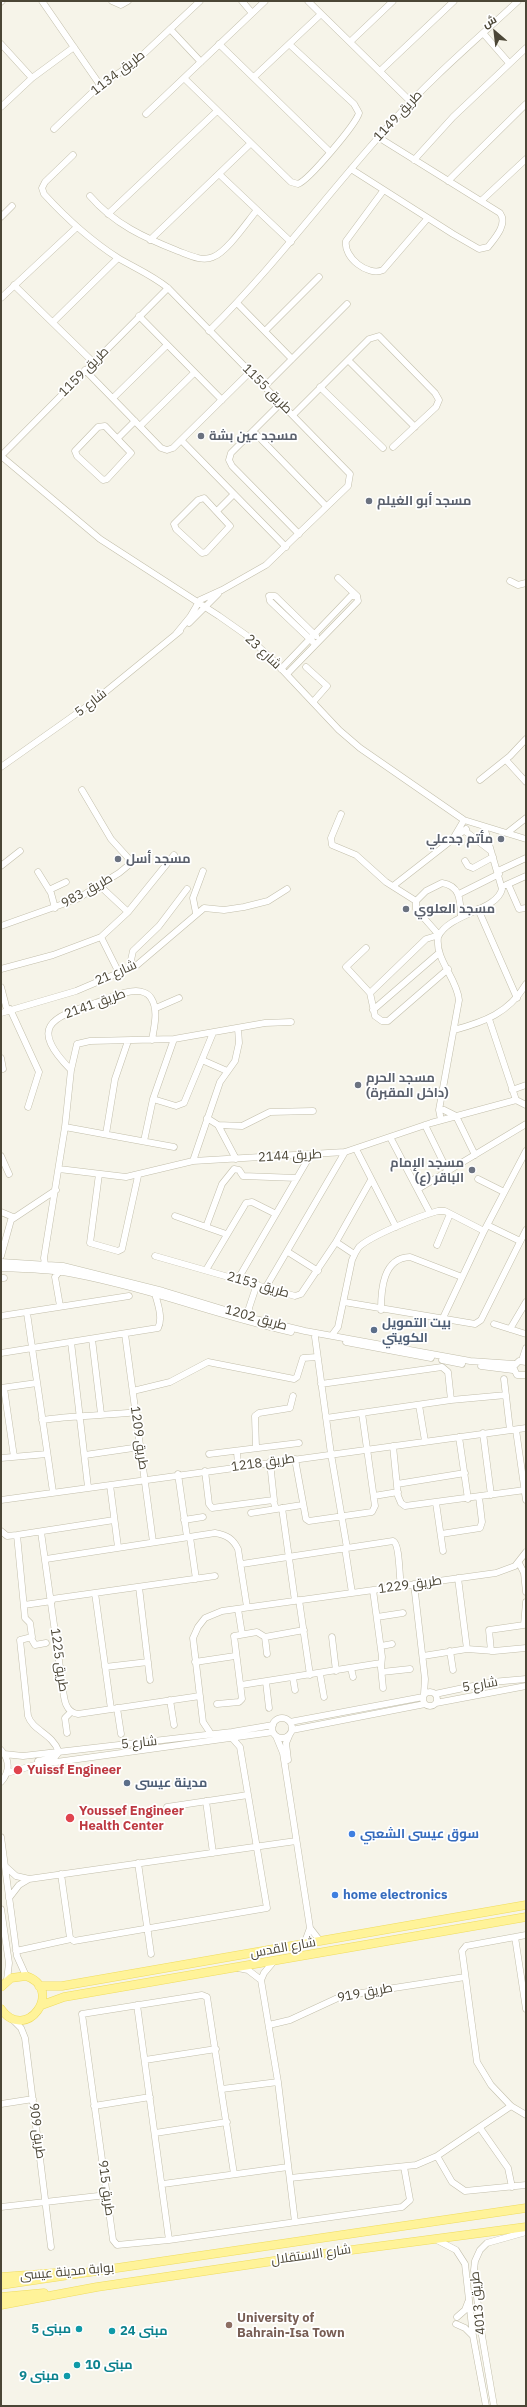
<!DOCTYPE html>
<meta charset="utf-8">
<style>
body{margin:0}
#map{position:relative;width:527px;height:2407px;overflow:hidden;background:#f6f4e9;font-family:"IBM Plex Sans",Cairo,sans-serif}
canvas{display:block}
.frame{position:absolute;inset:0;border:2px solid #4b4636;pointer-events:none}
.north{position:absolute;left:475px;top:12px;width:40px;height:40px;-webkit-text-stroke:3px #fff;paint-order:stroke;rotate:332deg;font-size:11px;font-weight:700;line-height:16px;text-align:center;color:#4b4636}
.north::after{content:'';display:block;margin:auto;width:14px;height:18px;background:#4b4636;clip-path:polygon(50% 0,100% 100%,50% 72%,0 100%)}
</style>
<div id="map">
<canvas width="527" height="2407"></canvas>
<div class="frame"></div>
<div class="north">ش</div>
</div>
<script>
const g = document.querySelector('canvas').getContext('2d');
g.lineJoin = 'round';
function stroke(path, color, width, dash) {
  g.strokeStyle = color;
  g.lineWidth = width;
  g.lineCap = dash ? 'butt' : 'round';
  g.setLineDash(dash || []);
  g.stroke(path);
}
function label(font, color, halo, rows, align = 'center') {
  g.font = font + ' "IBM Plex Sans",Cairo,sans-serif';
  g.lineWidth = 3.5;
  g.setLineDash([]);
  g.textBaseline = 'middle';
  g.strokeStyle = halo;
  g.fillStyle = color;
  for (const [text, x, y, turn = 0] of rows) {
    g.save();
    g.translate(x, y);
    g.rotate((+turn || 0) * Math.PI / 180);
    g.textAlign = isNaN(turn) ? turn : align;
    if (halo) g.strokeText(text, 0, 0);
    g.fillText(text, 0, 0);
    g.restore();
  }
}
const minor = new Path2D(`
 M42,1l58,84
 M112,1l9,4 7,-4
 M242,1l10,12
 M308,1l102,100
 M1,2l1,-1
 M170,29l31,33
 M483,33l26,30
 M351,41l42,-40
 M1,44l31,34
 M219,44l111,108
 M380,71l74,-70
 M254,77l67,-63
 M184,78l107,104 7,2c11,-4 58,-60 61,-71l-5,-9 -65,-60
 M1,107l31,-29 42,-31
 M146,114l119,-113
 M54,129l43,-41 38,-26 65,-61
 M73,155l-28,27 -3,6 2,6c22,24 46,46 74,64 17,10 34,17 50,30l182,186 -2,12 -82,79 -44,25 -22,10 -10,17 -14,17
 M414,160l39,-43 73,-69
 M351,169l102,65 26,15 9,-2c7,-9 20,-23 12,-34l-122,-76
 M219,174l72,68
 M448,181l78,-77
 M383,191l-37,50c-3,16 22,36 37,29l44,-51
 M90,196c24,28 55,42 88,55 11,4 24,11 35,6 14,-5 34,-35 44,-47
 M481,201l45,-42
 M108,214l109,-103
 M1,217l11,-11
 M150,240l100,-96
 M14,285l79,77
 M1,298l76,-71
 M237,303l55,56
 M139,316l83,84
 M53,322l65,-64
 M209,331c67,-66 121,-141 184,-210 38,-43 83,-81 125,-120
 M265,331l54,-54
 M348,360l67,67
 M85,370l76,78 6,2 6,-2 77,-76
 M264,387l83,-83
 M320,387l63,61
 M113,398l54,-53
 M281,403l-50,50 -2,7 3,6 67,68
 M293,415l76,-76 10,-3 56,57 4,7 -3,7 -43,40
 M105,426l26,27 -24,26 -4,1 -26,-24 -2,-5 23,-24z
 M140,426l54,-53
 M253,431l73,75
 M118,438l17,-17
 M181,440l105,107
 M1,456l99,83 119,77 27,19 28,26 65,69 21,18 104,72 62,19
 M1,456l167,-168
 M204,498l26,28 -24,26 -4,1 -26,-24 -2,-5 24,-24z
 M217,511l17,-17
 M338,578l19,18
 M510,581l8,4 8,-2
 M189,623l29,-29
 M313,642l-43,-41 -1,-5h6l41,40
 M306,667l21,19 -14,16
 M281,669l70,-73h6l1,5 -71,73
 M506,760l20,22
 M1,767l92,-65 87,-71
 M480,780l30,-24 16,-17
 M341,814l-10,24 1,7 24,10 30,27 30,19
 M484,827l7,24
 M507,833l19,-15
 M454,837l10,-17
 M465,861l3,5 5,2 20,-11
 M1,866l19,-15
 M498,871l28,-13
 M38,872l13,21 4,15
 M508,884l11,25 7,-1
 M506,885l20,-9
 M100,886l28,26
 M393,886l73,-57
 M49,890l17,-8
 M459,894l40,-20
 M478,909l39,89
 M196,913l-3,-15 10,-27
 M1,926l76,-27 42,-26 11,-9v-4l-19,-21 -29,-49
 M439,935l-23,-26v-8l10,-10 16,-8c19,3 18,18 19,34
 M101,937l17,34
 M366,948l-20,19 24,26 56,-54 13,-4
 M133,966l-2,-6 2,-9 26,-25 28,-37
 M1,969l52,-14 48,-18 27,-25 46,-57
 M1,987l6,23
 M370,993l5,23 7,5h6l60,-52
 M156,1008l23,-10
 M10,1009l29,63 -11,35
 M373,1010l66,-57
 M1,1013l75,-22 61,-26 67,-57 20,2 20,-3 24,-6 19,-12
 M489,1019l27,81
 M454,1030c30,-8 55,-17 72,-46
 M1,1058l2,11
 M202,1060l25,11
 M71,1070c-42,-43 -21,-52 24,-67 14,-4 26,-12 41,-12 5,0 12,2 15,7 8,12 3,29 1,42
 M512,1090l14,-5
 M153,1099l23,7 8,-3 29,-70
 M516,1100l10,5
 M444,1110l12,6 19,39
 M207,1118l11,7 24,1 28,-14 43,-1
 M441,1120l-2,-10 20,-110c-2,-22 -24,-40 -21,-63 11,-24 59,-26 64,-48l-11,-38 -26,-20
 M218,1125l18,34
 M425,1125l23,47
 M65,1127l109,20
 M106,1134l9,-55 13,-38
 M390,1137l40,76
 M144,1141l9,-42 21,-60
 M356,1149l40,78
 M1,1156l8,18
 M193,1161l27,-79 15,-21 4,-18 -1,-15
 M59,1169l67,8 67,-16 152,-9 86,-29 85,-23
 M99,1174l-9,69 28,8 4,-2 16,-73
 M478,1179l26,13
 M418,1189l108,-65
 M1,1212l12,5
 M175,1216l51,18
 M487,1225l33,16
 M206,1227l16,-43 12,-15 5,1 4,6 54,2
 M336,1242l18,12
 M437,1245l13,-31
 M288,1252l30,19
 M1,1256l10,-36 45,-30
 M155,1256l140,40 6,-2 35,-52 35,-62
 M1,1262l62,4 100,25 92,28 50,12 165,30 44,3
 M45,1264l-1,-6 21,-131 6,-57 6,-26 13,-3 84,-2 91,-16 26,-1
 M1,1268c24,1 49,1 73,6 74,14 144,42 217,58
 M206,1270l40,-67 6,-1 24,12
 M59,1272l-4,5 5,29
 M1,1278h3
 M238,1279l73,-125
 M266,1287l79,-135
 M344,1302l131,22 6,-4 45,-90
 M381,1310c0,-21 2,-52 29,-53l52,20
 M27,1313l26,179
 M250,1315l-1,-7 8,-24
 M1,1316l128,-20
 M442,1320l42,-89 42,-80
 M494,1324l32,10
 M510,1329l16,-27
 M125,1334l28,208
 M332,1335l6,-8 14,-67c2,-5 4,-9 7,-13 13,-12 61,-31 79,-36h7l39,20
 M315,1337l16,117 16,94
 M92,1339l9,75
 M71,1342l17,145
 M346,1342l85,16
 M1,1353l157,-25c5,-9 0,-24 -3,-34
 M442,1360l20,4
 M522,1360l4,-12
 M526,1362l-7,-1 -6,6 4,8h9
 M481,1366l32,4
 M504,1379l6,51
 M321,1384l121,-17 6,5 3,28
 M1,1388l36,-5
 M4,1388l10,69
 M133,1391l37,-9 38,-20 86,17 3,-2 6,-19 14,-1
 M419,1405l6,36
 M326,1418l125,-18 55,-5
 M42,1420c32,-5 62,-4 94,-8
 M516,1430l10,70
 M483,1433l8,62
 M459,1437l9,62
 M393,1446l5,50 3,7 4,3 120,-16
 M256,1448l-1,-32 4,-3 31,-5 3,-12
 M237,1451l1,15
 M209,1454l90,-11
 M85,1455l55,-8
 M1,1458l46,-4
 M295,1459l11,60 3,2 63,-9 3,-6 -13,-93
 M270,1462l4,38
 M205,1471l4,33 3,4 61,-8 3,9
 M178,1474l9,63
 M397,1484l68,-11
 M110,1485l8,62
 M374,1496l24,-4
 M1,1500l525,-72
 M436,1503l7,48
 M282,1508l13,93
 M251,1513l51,-8
 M184,1520l19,-3
 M1,1531l6,5 10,-1 97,-15
 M41,1532l21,150c2,12 1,30 16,32l122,-18
 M441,1534l39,-6 2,-6 -3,-25
 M17,1535l8,83 5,5 2,14 -12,3 8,76c5,15 24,17 31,36
 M190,1537l6,42
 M345,1548l7,45
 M46,1559l169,-26c12,2 18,6 23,16l9,58
 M519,1563l5,10 2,19
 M242,1564l151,-23c7,3 6,35 8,45
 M458,1578l9,71
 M414,1584l11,95 -1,15
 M139,1587l11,93
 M373,1590l9,67 -1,11 2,20
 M95,1593l16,116
 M52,1599l163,-23
 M299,1600l11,75
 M24,1605l28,-4
 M238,1609l4,25
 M377,1617l26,-4
 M265,1637l2,17
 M332,1637l4,34
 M31,1638l4,7 11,-2
 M381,1646l11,-2
 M450,1651l3,19
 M491,1651l-2,-21 35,-5 2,-23
 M423,1656l44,-7 27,2 32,-3
 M195,1662l40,-6
 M105,1667l43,-5
 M351,1668l2,9
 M382,1672l28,-3
 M320,1674l4,23
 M293,1678l2,12
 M266,1682l3,26
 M241,1685l140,-22
 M423 1699a7 7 0 1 1 14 0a7 7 0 1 1-14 0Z
 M435,1694l57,-12 34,-3
 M170,1700l4,25
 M436,1703l90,-17
 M217,1704l22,-2 3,-3 -8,-63 23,-4 8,5 39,-7
 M117,1708l4,26
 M272 1728a10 10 0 1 1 20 0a10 10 0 1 1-20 0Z
 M290,1722l133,-25
 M292,1730l133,-26
 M67,1733l-2,-15 6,-6
 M211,1734l-8,-12 -10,-84 5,-11 7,-9 17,-7 274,-38 19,-7 11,-14
 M276,1736l7,17 27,175 10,13
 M1,1750c9,10 9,22 0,32
 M4,1754l19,2 209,-24 41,-7
 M288,1760l-2,-17 3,-7
 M38,1761l16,-3 5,-6
 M7,1773l28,-8 238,-33
 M206,1801l7,52
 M167,1807l81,-12
 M1,1837l16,119 9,20
 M138,1863l13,91
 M5,1866l11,10 13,3 267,-38
 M61,1874l9,64 4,3 193,-33 -27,-161 -8,-9
 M9,1898l10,-13 10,-6
 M1,1909l8,54 -2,17
 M526,1935l-60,11 -4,5 15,111 14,23 20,21 15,9
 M515,1937l11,72
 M300,1945l6,-6 4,-11
 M16,1951l55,-12
 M274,1961l-10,12 -3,7 17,102 17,140
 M238,1968l10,2 13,10
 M137,2005l32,235
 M12,2019l9,9 4,10 26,209
 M269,2025l21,-5 52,-24 123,-19
 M145,2060l71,-11
 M222,2089l56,-7
 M1,2104l32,-5
 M94,2106l56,-9
 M480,2128l28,40 4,19
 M155,2133l72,-11
 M437,2156l15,26 13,9 61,-6
 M234,2174l-27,-177 -5,-2 -120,19 31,226 4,5 52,-5 233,-33 8,-7 -6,-33
 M290,2178l126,-13 21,-9 74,-50
 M163,2184l125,-17
 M1,2207l106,-12
 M435,2239l21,11 9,14 8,72 13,70
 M457,2317l8,-7 3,-8
 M456,2324l9,4 8,8
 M494,2406l-14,-82 -6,-54 1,-9 5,-11 7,-7 39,-11`);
const major = new Path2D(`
 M39,1986h23l464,-81
 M1,1987l10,-9 15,-2c39,13 0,68 -25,33
 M42,2005l22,-8 462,-80
 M1,2277l54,-4
 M1,2285l525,-77
 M1,2297l43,-4
 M1,2305l96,-18 224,-33 205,-27`);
stroke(minor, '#c2beaa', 7);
stroke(major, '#efdc5e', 9);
stroke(minor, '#fff', 6);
stroke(major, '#fff399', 8);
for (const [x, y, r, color] of [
 [201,436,4,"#6b7280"],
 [369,501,4,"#6b7280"],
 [501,839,4,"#6b7280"],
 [118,859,4,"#6b7280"],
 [406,909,4,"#6b7280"],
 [358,1085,4,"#6b7280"],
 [472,1170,4,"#6b7280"],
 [374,1330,4,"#5c6f8a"],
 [18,1770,5,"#e0444e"],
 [127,1783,4,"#5c6f8a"],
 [70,1818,5,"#e0444e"],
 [352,1834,4,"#3f7fe0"],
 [335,1895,4,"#3f7fe0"],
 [229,2325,4,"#8d6e63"],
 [79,2329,4,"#0f9aa8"],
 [112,2331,4,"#0f9aa8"],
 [77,2365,4,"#0f9aa8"],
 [67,2376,4,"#0f9aa8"]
]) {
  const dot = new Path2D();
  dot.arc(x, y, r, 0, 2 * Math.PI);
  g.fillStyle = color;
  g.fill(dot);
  stroke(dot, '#fff', 1.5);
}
label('13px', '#4b4636', '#fff', [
 ["طريق 1134",118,73,-38],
 ["طريق 1149",398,116,-47],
 ["طريق 1159",84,372,-45],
 ["طريق 1155",267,389,45],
 ["شارع 23",263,652,43],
 ["شارع 5",91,703,-38],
 ["طريق 983",87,891,-29],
 ["شارع 21",116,973,-24],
 ["طريق 2141",95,1004,-20],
 ["طريق 2144",290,1156,-3],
 ["طريق 2153",258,1285,16],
 ["طريق 1202",256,1318,15],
 ["طريق 1209",139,1438,82],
 ["طريق 1218",263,1463,-8],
 ["طريق 1229",410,1585,-8],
 ["طريق 1225",59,1660,82],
 ["شارع 5",480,1685,-10],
 ["شارع 5",139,1743,-6],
 ["شارع القدس",283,1948,-10],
 ["طريق 919",365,1993,-11],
 ["طريق 909",37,2131,82],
 ["طريق 915",106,2188,82],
 ["شارع الاستقلال",311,2255,-8],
 ["بوابة مدينة عيسى",67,2272,-5],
 ["طريق 4013",478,2303,-96]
]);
label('bold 13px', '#5b616d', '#fff', [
 ["مسجد عين بشة",209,436],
 ["مسجد أبو الغيلم",377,501],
 ["مأتم جدعلي",493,839,"right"],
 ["مسجد أسل",126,859],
 ["مسجد العلوي",414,909],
 ["مسجد الحرم",366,1078],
 ["(داخل المقبرة)",366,1093],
 ["مسجد الإمام",464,1163,"right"],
 ["الباقر (ع)",464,1178,"right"]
], 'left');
label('bold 13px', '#4e5e75', '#fff', [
 ["بيت التمويل",382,1323],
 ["الكويتي",382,1338],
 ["مدينة عيسى",135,1783]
], 'left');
label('bold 13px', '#be3a42', '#fff', [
 ["Yuissf Engineer",27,1770],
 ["Youssef Engineer",79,1811],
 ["Health Center",79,1826]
], 'left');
label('bold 13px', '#366cbe', '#fff', [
 ["سوق عيسى الشعبي",360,1834],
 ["home electronics",343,1895]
], 'left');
label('bold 13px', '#785e54', '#fff', [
 ["University of",237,2318],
 ["Bahrain-Isa Town",237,2333]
], 'left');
label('bold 13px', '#0d838f', '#fff', [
 ["مبنى 5",71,2329],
 ["مبنى 24",120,2331,"left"],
 ["مبنى 10",85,2365,"left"],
 ["مبنى 9",59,2376]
], 'right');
</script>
